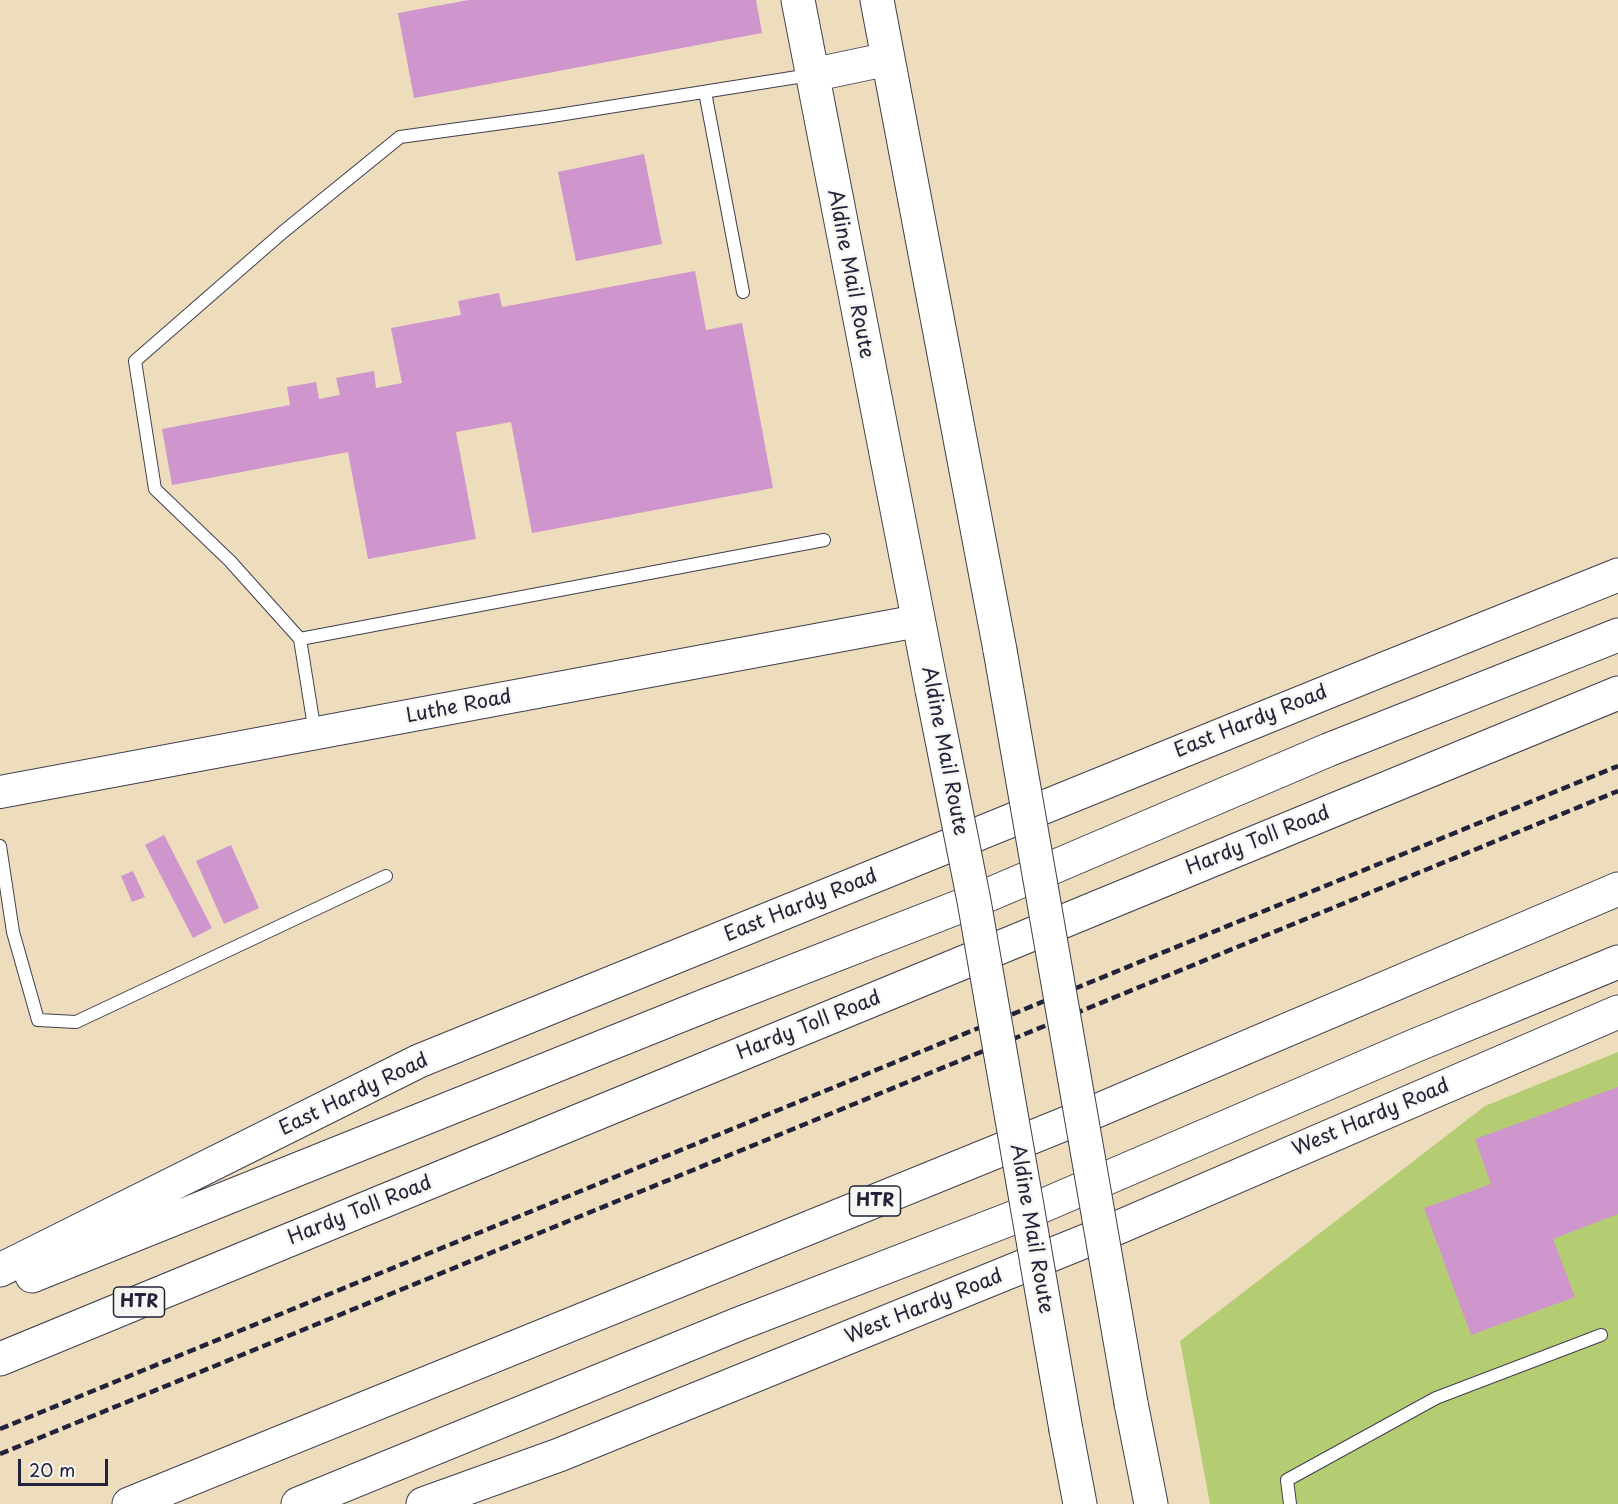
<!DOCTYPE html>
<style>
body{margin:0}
#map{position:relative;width:1618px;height:1504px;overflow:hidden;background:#edddbc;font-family:"Playpen Sans",sans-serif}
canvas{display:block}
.scale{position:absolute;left:18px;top:1459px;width:90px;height:27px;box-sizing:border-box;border:3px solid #22223b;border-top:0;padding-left:8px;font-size:18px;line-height:21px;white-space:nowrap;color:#22223b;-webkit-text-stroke:4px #f6f6f2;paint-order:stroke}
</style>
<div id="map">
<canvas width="1618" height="1504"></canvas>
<div class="scale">20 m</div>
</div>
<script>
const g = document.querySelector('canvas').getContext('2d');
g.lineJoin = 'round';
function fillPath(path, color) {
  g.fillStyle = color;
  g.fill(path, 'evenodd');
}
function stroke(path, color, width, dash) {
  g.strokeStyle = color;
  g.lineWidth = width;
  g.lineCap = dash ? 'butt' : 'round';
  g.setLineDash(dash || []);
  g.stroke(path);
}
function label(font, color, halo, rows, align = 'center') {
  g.font = font + ' "Playpen Sans",sans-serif';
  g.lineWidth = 5;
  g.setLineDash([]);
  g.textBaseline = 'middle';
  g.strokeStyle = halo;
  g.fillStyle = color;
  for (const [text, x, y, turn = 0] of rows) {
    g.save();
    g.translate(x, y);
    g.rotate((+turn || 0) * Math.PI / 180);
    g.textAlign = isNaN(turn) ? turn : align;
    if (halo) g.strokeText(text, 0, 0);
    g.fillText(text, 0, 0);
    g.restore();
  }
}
fillPath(new Path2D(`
 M1618,1052v452h-408l-30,-163 305,-235z`), '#b4cd72');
fillPath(new Path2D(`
 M469,0h287l6,33 -348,65 -16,-85z
 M644,154l18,90 -86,17 -18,-89z
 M695,271l11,59 36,-7 31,165 -241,45 -21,-111 -55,10 20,107 -108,20 -20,-107 -176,33 -10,-56 128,-24 -3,-18 29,-5 3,17 21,-4 -4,-17 38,-7 2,17 26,-5 -11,-55 70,-13 -3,-14 41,-8 3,14z
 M164,835l48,93 -19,10 -48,-93z
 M231,845l28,63 -35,16 -28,-63z
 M133,871l12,26 -13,5 -11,-26z
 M1618,1087v127l-65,25 22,58 -104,38 -47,-127 67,-24 -16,-45z`), '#cf95cd');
const service = new Path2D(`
 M705,92l38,200
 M300,639l-70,-78 -75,-72 -20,-128 148,-129 117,-95 146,-20 264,-42
 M315,733l-15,-94 524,-99
 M0,846l13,86 25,88 38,2 310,-146
 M1290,1504l-3,-24 149,-82 165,-63`);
const tertiary = new Path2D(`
 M0,792l918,-171`);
const secondary = new Path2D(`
 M798,0l134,690
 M877,0l123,650
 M812,75l76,-16
 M0,1270l419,-209 965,-392 234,-94
 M32,1276l677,-272 265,-103 354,-151 290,-115
 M1131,1403l20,101
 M1066,1430l14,74
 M298,1504l438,-179 292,-113 386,-166 204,-84
 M423,1504l136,-49 551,-224 508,-219`);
const motorway = new Path2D(`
 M0,1359l1618,-666
 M129,1504l965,-392 524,-223`);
stroke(service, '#403e4e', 14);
stroke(tertiary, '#403e4e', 34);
stroke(secondary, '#403e4e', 35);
stroke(motorway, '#403e4e', 35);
stroke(service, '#fff', 12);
stroke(tertiary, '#fff', 32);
stroke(secondary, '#fff', 33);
stroke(motorway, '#fff', 33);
stroke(new Path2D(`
 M0,1429l1618,-663
 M0,1454l1618,-663`), '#22223b', 4.5, [9, 4.5]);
const secondaryBridge = new Path2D(`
 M1000,650l131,753
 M932,690l42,211 92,529`);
stroke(secondaryBridge, '#403e4e', 35, []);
stroke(secondaryBridge, '#fff', 33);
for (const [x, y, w] of [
 [875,1201,51],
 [139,1302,51]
]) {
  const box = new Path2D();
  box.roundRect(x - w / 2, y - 15, w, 30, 4.5);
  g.fillStyle = '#f6f6f2';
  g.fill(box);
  stroke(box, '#22223b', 1.5);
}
label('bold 18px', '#22223b', null, [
 ["HTR",875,1201],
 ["HTR",139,1302]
]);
label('20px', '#22223b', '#f6f6f2', [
 ["Aldine Mail Route",850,274,79],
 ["Luthe Road",459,707,-11],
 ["East Hardy Road",1251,722,-22],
 ["Aldine Mail Route",944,751,79],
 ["Hardy Toll Road",1258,841,-22],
 ["East Hardy Road",801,906,-22],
 ["Hardy Toll Road",809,1026,-22],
 ["East Hardy Road",354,1095,-26],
 ["West Hardy Road",1371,1118,-23],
 ["Hardy Toll Road",360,1211,-22],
 ["Aldine Mail Route",1031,1229,80],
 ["West Hardy Road",924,1307,-22]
]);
</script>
